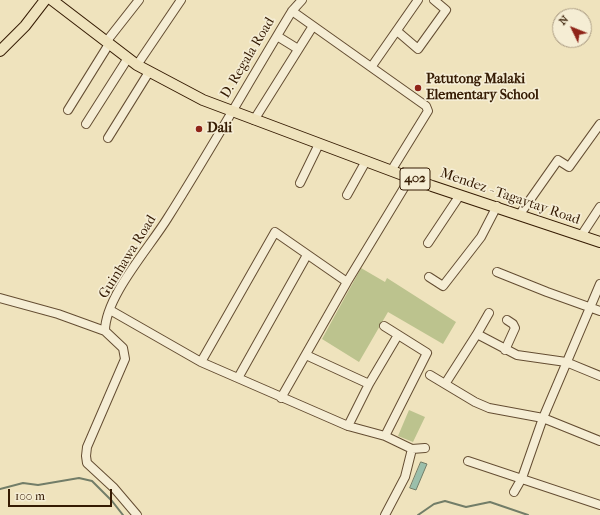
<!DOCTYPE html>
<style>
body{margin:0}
#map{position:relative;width:600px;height:515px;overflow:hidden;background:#efe3bd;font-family:"IM FELL French Canon",serif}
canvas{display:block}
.north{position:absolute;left:552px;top:8px;width:40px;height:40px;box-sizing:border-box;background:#f5edd4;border:1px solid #a89980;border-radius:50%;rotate:313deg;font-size:11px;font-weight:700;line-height:16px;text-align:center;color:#351b03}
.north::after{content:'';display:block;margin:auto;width:14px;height:18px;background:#8f2418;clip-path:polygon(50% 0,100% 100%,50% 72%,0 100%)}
.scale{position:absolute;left:8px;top:489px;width:104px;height:18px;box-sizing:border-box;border:2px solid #351b03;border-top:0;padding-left:5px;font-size:12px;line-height:14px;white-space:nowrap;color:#351b03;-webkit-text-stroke:3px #f5edd4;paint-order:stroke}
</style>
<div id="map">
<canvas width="600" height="515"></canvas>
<div class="north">N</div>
<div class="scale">100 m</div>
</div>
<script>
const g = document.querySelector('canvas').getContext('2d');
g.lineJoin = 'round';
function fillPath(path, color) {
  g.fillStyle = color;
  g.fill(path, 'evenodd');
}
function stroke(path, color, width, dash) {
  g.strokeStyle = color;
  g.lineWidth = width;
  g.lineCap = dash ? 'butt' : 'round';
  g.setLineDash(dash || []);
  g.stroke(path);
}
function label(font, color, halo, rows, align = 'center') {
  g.font = font + ' "IM FELL French Canon",serif';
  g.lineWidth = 3.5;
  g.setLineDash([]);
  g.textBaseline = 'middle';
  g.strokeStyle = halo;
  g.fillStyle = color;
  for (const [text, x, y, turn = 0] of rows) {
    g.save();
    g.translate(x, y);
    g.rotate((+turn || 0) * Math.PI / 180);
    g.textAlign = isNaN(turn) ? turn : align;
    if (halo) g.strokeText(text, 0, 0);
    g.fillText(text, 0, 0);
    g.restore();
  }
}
fillPath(new Path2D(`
 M361,268l24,14 2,-4 69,44 -13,22 -55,-32 -29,50 -37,-23z
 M409,410l16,7 -12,25 -15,-6z`), '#bcc38e');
const water = new Path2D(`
 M421,462l6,2 -11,26 -6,-2z`);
fillPath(water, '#9bbfab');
stroke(water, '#727d68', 1);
stroke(new Path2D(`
 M0,489l23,-6 15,2 41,-7 13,3 20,20 11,14
 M418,515l16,-11 11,-3 21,6 24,-5 38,13`), '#727d68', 2);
const minor = new Path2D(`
 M292,11l134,95 2,5 -37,60
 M397,31l21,18 28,-39 -12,-10
 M277,36l21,13
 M106,42l33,-42
 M137,65l44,-65
 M372,66l46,-66
 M68,110l41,-66
 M254,120l59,-94
 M86,124l42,-66
 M108,138l41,-66
 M300,183l19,-39
 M347,195l19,-34
 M520,214l38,-54 11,7 31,-43
 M581,236l19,-29
 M428,243l32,-48
 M497,272l50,20 53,19
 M429,277l14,9 38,-49 16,-31
 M0,298l58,16 47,17
 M110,310l91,52 147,64 37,10 27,13 -7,28 -20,38
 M489,313l-12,21 40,21 49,7 34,14
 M384,326l43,27 -42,83
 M505,350l10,-22 -2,-4 -6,-4
 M306,355l63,29
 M201,362l74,-130 72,50
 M430,375l45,27 14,6 54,10 57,23
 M238,378l69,-123
 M445,384l32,-50
 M281,398l66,-116 63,-104
 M348,426l21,-42 29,-49
 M412,449l13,-1
 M468,461l132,44
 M514,492l8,-14 21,-60 57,-134
 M137,515l-23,-27 -27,-25 -1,-7 1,-9 38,-88 -2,-11 -18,-17c0,-34 44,-83 62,-112 43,-68 83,-139 125,-208l10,-11`);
const major = new Path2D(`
 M52,0l85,65 66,35 229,86 168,56
 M0,51l25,-25 20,-26`);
stroke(minor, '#644d32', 10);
stroke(major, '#351b03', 12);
stroke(minor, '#f5edd4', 8);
stroke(major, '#efe3bd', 10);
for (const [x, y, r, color] of [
 [418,88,4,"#8f2418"],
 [199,129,4,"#8f2418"]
]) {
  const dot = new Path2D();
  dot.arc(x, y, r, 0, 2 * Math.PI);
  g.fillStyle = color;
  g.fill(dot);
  stroke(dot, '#f5edd4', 1.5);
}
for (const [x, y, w] of [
 [415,179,30]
]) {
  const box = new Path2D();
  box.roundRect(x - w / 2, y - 11, w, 22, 3);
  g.fillStyle = '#f5edd4';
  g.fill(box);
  stroke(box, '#351b03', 1);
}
label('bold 13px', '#351b03', null, [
 ["402",415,179]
]);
label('14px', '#351b03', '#f5edd4', [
 ["D. Regala Road",248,58,-59],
 ["Mendez - Tagaytay Road",510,197,19],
 ["Guinhawa Road",128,257,-58]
]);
label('bold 14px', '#351b03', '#f5edd4', [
 ["Patutong Malaki",426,80],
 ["Elementary School",426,96],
 ["Dali",207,129]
], 'left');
</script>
